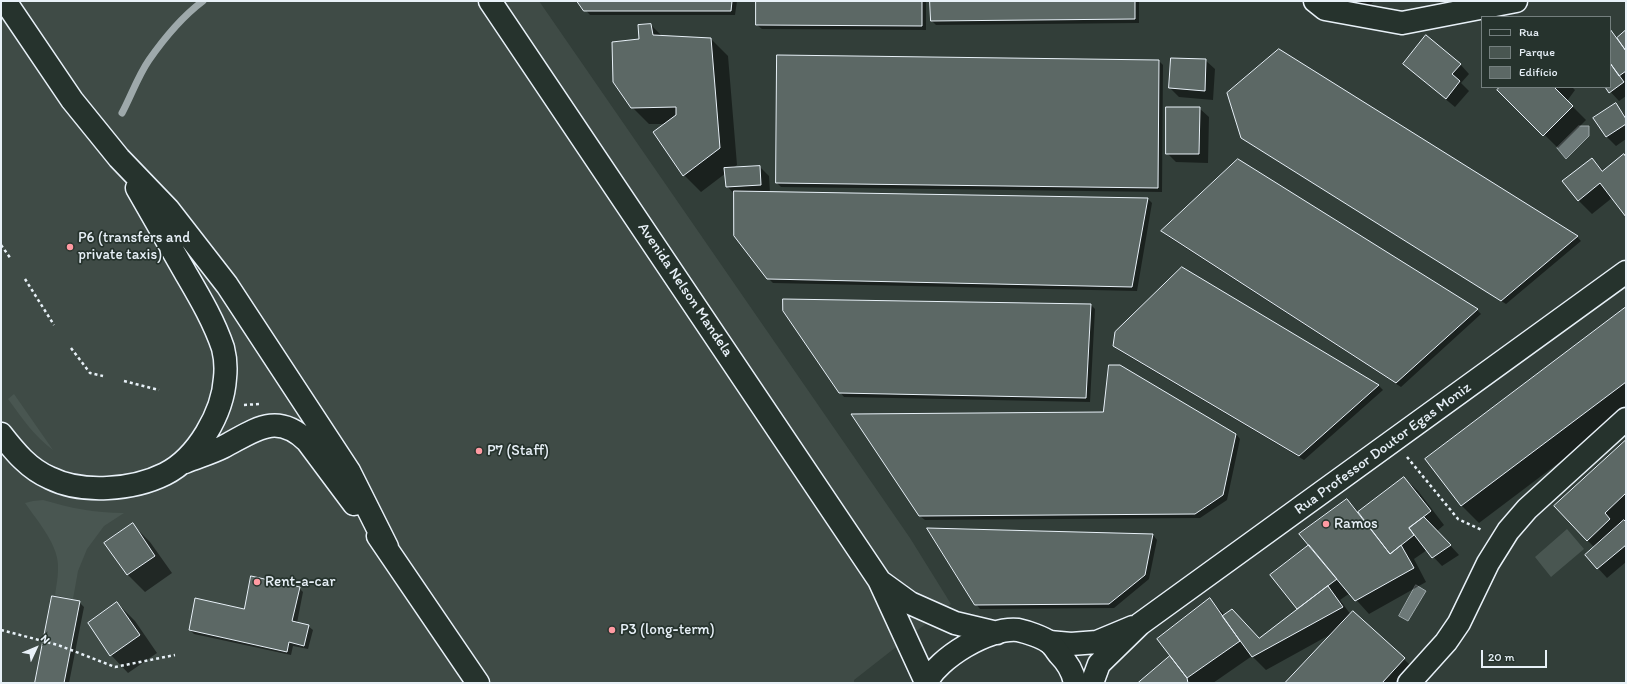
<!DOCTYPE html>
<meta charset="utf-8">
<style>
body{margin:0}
#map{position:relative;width:1627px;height:684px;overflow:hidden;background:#323e39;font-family:Itim,sans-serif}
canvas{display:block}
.frame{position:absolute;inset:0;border:2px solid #e8f1f8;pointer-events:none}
.legend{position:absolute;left:1481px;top:16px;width:130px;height:72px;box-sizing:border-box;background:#26332d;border:1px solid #747f7e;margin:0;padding:5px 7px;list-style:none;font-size:12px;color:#e8f1f8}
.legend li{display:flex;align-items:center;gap:8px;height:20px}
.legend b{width:20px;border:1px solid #747f7e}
.north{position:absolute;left:16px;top:628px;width:40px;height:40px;-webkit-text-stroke:3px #26332d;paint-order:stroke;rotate:46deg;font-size:11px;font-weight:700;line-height:16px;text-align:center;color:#e8f1f8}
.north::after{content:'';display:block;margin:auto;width:14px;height:18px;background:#e8f1f8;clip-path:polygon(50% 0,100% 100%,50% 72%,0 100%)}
.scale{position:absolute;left:1481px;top:650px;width:66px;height:18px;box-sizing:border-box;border:2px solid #e8f1f8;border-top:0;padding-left:5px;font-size:12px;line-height:14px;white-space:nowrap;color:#e8f1f8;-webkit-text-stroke:3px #26332d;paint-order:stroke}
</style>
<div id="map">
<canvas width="1627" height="684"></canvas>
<div class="frame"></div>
<ul class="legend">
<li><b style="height:5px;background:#26332d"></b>Rua</li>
<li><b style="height:11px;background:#495651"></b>Parque</li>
<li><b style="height:11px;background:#5c6865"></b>Edifício</li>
</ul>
<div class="north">N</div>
<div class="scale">20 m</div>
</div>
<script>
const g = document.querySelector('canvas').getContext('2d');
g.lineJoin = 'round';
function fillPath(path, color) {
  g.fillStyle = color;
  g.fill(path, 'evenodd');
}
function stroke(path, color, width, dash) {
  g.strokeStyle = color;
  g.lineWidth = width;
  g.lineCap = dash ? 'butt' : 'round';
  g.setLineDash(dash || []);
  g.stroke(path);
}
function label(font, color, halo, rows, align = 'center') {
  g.font = font + ' Itim,sans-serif';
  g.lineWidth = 3.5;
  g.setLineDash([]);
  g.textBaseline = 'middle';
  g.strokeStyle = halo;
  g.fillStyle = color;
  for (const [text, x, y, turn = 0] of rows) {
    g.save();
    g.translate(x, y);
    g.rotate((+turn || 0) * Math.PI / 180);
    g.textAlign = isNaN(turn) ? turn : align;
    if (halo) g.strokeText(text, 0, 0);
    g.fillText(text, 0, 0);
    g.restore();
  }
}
fillPath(new Path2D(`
 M1,1h538l371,537 41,66 -97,76v3h-853z`), '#3f4b46');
fillPath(new Path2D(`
 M14,394l39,56c-19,-14 -31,-32 -45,-51z
 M43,500c28,8 51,13 81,13l-20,13 -17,23 -9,22 -5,28 -18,-4c1,-8 3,-17 3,-25 2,-24 -20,-48 -33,-67l8,-2z
 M1567,529l17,20 -33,28 -16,-20z`), '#495651');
const water = new Path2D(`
 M1579,126h10v10l-23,23 -9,-11z
 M1416,585l10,6 -18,30 -9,-5z`);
fillPath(water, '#6d7978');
stroke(water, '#9ea9ab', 1);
fillPath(new Path2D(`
 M578,1h159l-2,14h-145z
 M757,1h169v29l-164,-1 -5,-4z
 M931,1h208v22l-203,2 -4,-4z
 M1350,1h24l-11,12z
 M651,25l11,11 49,3 17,17 9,109 -5,4 28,-2 9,9 1,17 378,6 4,4 -15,88 -364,-8 -5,-5 -33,-83 -8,-9 -1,-13 -25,19 -17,-17 -19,-51h-16l-17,-17 8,-67z
 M1610,30l8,8 8,-6v64l-7,5 -13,-14h4z
 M1279,50l298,187 4,4 -75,63 -259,-162 -5,-5z
 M1205,60l10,9 -2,31 -34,-3 -9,-9z
 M1159,61l4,4 -1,127 -381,-5 -4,-4z
 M1460,64l9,10 -8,9 8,8 -14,16 -41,-34z
 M1501,87h71l3,3 -8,11 19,19 -28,28 -59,-58z
 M1615,105l11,11v23l-10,7 -9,-9 -13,-18z
 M1199,108l10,9 -1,46 -32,-1 -9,-9z
 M1626,158v57l-14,-17 -20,16 -14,-14 14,-41 12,12z
 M1238,160l239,150 4,4 -80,73 -234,-151 -4,-5z
 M1182,268l197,118 4,4 -79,70 -186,-110 -4,-4z
 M1091,305l4,4 -5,93 -246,-5 -4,-5z
 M1626,308v104l-147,111 -17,-17 -35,-47z
 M1236,434l4,5 -13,61 -27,18 -275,2 -5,-4z
 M1626,441v121l-19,16 -21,-23 9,-7 -8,-8z
 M1404,478l14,13 26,34 -7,6 22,24 -17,11 -15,-16 -13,9 12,23 -57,32 -19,-21 -10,7 11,15 2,-3 69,64 -7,7h-128l46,-50 -67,37 -14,-14 -39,27h-73l34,-24 36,-59 15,15 7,-5 28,29 39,-29 -27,-35 38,-30 37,-45 12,12z
 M132,524l18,18 22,31 -27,19 -17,-17 -22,-32z
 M929,529l224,6 4,5 -8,39 -35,29 -134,1 -4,-5z
 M299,588l4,4 -6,31 11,3 5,4 -5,19 -15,-3 -2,9 -97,-21 -4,-4 55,-20z
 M79,602l5,5 -15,76h-33z
 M117,603l18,18 22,32 -29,20 -17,-18 -22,-32z`), '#0007');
stroke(new Path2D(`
 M122,113c9,-17 16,-37 27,-53 14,-20 34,-44 54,-59`), '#9ea9ab', 7);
const building = new Path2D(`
 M577,1h155l-1,10h-147z
 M756,1h166v25l-166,-1z
 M930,1h205v18l-204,2z
 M651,24l2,11 58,3 9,110 -37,28 -30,-44 23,-17v-8l-45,1 -18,-26 -1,-40 27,-3 -1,-14z
 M1610,29l16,22v20l-7,5 -9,-13z
 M1626,30v21l-9,-13z
 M1426,35l35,29 -9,10 8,7 -14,18 -43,-35z
 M1279,49l299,187 -77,65 -260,-163 -14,-45z
 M777,55l382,5 -1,128 -382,-5z
 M1171,58l35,1 -1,32 -36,-3z
 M1610,63l14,19 -15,11 -4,-6h5z
 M1500,87h54l19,19 -30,30 -46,-46z
 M1616,103l10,16v5l-20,13 -13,-19z
 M1166,107h34l-1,47h-33z
 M1624,154l2,3v60l-26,-34 -22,18 -16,-20 30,-23 10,13z
 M1238,159l240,150 -82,74 -235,-152z
 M760,166l1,19 -35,2 -2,-19z
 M734,191l414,7 -16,89 -365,-8 -33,-43z
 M1182,267l197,118 -80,71 -186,-110 2,-14z
 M783,299l308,5 -5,94 -247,-5 -56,-82z
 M1626,307v75l-165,124 -36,-47z
 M1109,365h11l116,69 -13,61 -28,19 -276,2 -68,-102 252,-2z
 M1626,440v53l-21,20 5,6 -23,22 -33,-35z
 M1404,477l27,34 -22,17 5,7 -24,19 -32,-42z
 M1347,499l43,55 11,-9 13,23 -59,33 -56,-67z
 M1424,517l27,28 -19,13 -23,-30z
 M1624,520l2,2v23l-29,24 -12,-14z
 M133,523l22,33 -28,19 -23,-32z
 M927,528l226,6 -8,41 -36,29 -134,1z
 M1309,545l28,34 -40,30 -27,-34z
 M251,576l49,11 -8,34 17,4 -5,21 -15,-4 -2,10 -98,-22 6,-32 49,11z
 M1328,586l15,21 -91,50 -30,-41 10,-7 27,29z
 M52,596l28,5 -16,82h-29z
 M1210,598l30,43 -53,37 -30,-39z
 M117,602l23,33 -30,21 -22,-33z
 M1353,611l52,47 -23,25h-97z
 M1170,656l17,22 1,5h-50z`);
fillPath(building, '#5c6865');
stroke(building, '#e8f1f8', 1);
const street = new Path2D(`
 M1315,1l10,8 77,14 114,-22
 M1049,642l22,2 26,-2 36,-15
 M1092,683l7,-19 41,-40 486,-352
 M1409,683l37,-41 13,-19 29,-60 20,-32 19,-22 99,-90`);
const secondary = new Path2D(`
 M5,1l67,99 47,58 49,51 59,76 122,186 38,76
 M490,1l389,579 47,102
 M1,434c14,18 28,35 49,44 32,16 83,12 115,-4 32,-16 58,-61 60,-96 1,-9 0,-22 -2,-30 -9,-27 -24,-52 -38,-76 -16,-28 -32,-56 -48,-84
 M185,462c12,-5 26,-9 38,-15 31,-16 53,-36 84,-6l47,63
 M378,536l100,147
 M881,582l29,21 45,20 42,10
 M926,683c12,-25 63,-56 92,-53 9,2 24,7 31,12 4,3 7,8 10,12 8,8 14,18 16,29`);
stroke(street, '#e8f1f8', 25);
stroke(secondary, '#e8f1f8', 25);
stroke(new Path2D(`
 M1,245l10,14
 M25,279l29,46
 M71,348l19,25 13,3
 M124,381l35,9
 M244,405l15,-1
 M1407,457l51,62 24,11
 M1,630l57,15 57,22 60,-12`), '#e8f1f8', 2.5, [3, 3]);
stroke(street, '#26332d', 22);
stroke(secondary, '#26332d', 22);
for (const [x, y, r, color] of [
 [70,247,4,"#ff9aa2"],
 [479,451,4,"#ff9aa2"],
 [1326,524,4,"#ff9aa2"],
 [257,582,4,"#ff9aa2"],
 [612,630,4,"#ff9aa2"]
]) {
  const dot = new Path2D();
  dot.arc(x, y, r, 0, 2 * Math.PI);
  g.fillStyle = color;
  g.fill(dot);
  stroke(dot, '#26332d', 1.5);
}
label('15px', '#e8f1f8', '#26332d', [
 ["P6 (transfers and",78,238],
 ["private taxis)",78,255],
 ["P7 (Staff)",487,451],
 ["Ramos",1334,524],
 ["Rent-a-car",265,582],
 ["P3 (long-term)",620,630]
], 'left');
label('15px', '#e8f1f8', '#26332d', [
 ["Avenida Nelson Mandela",685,290,56],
 ["Rua Professor Doutor Egas Moniz",1383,449,-36]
]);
</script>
